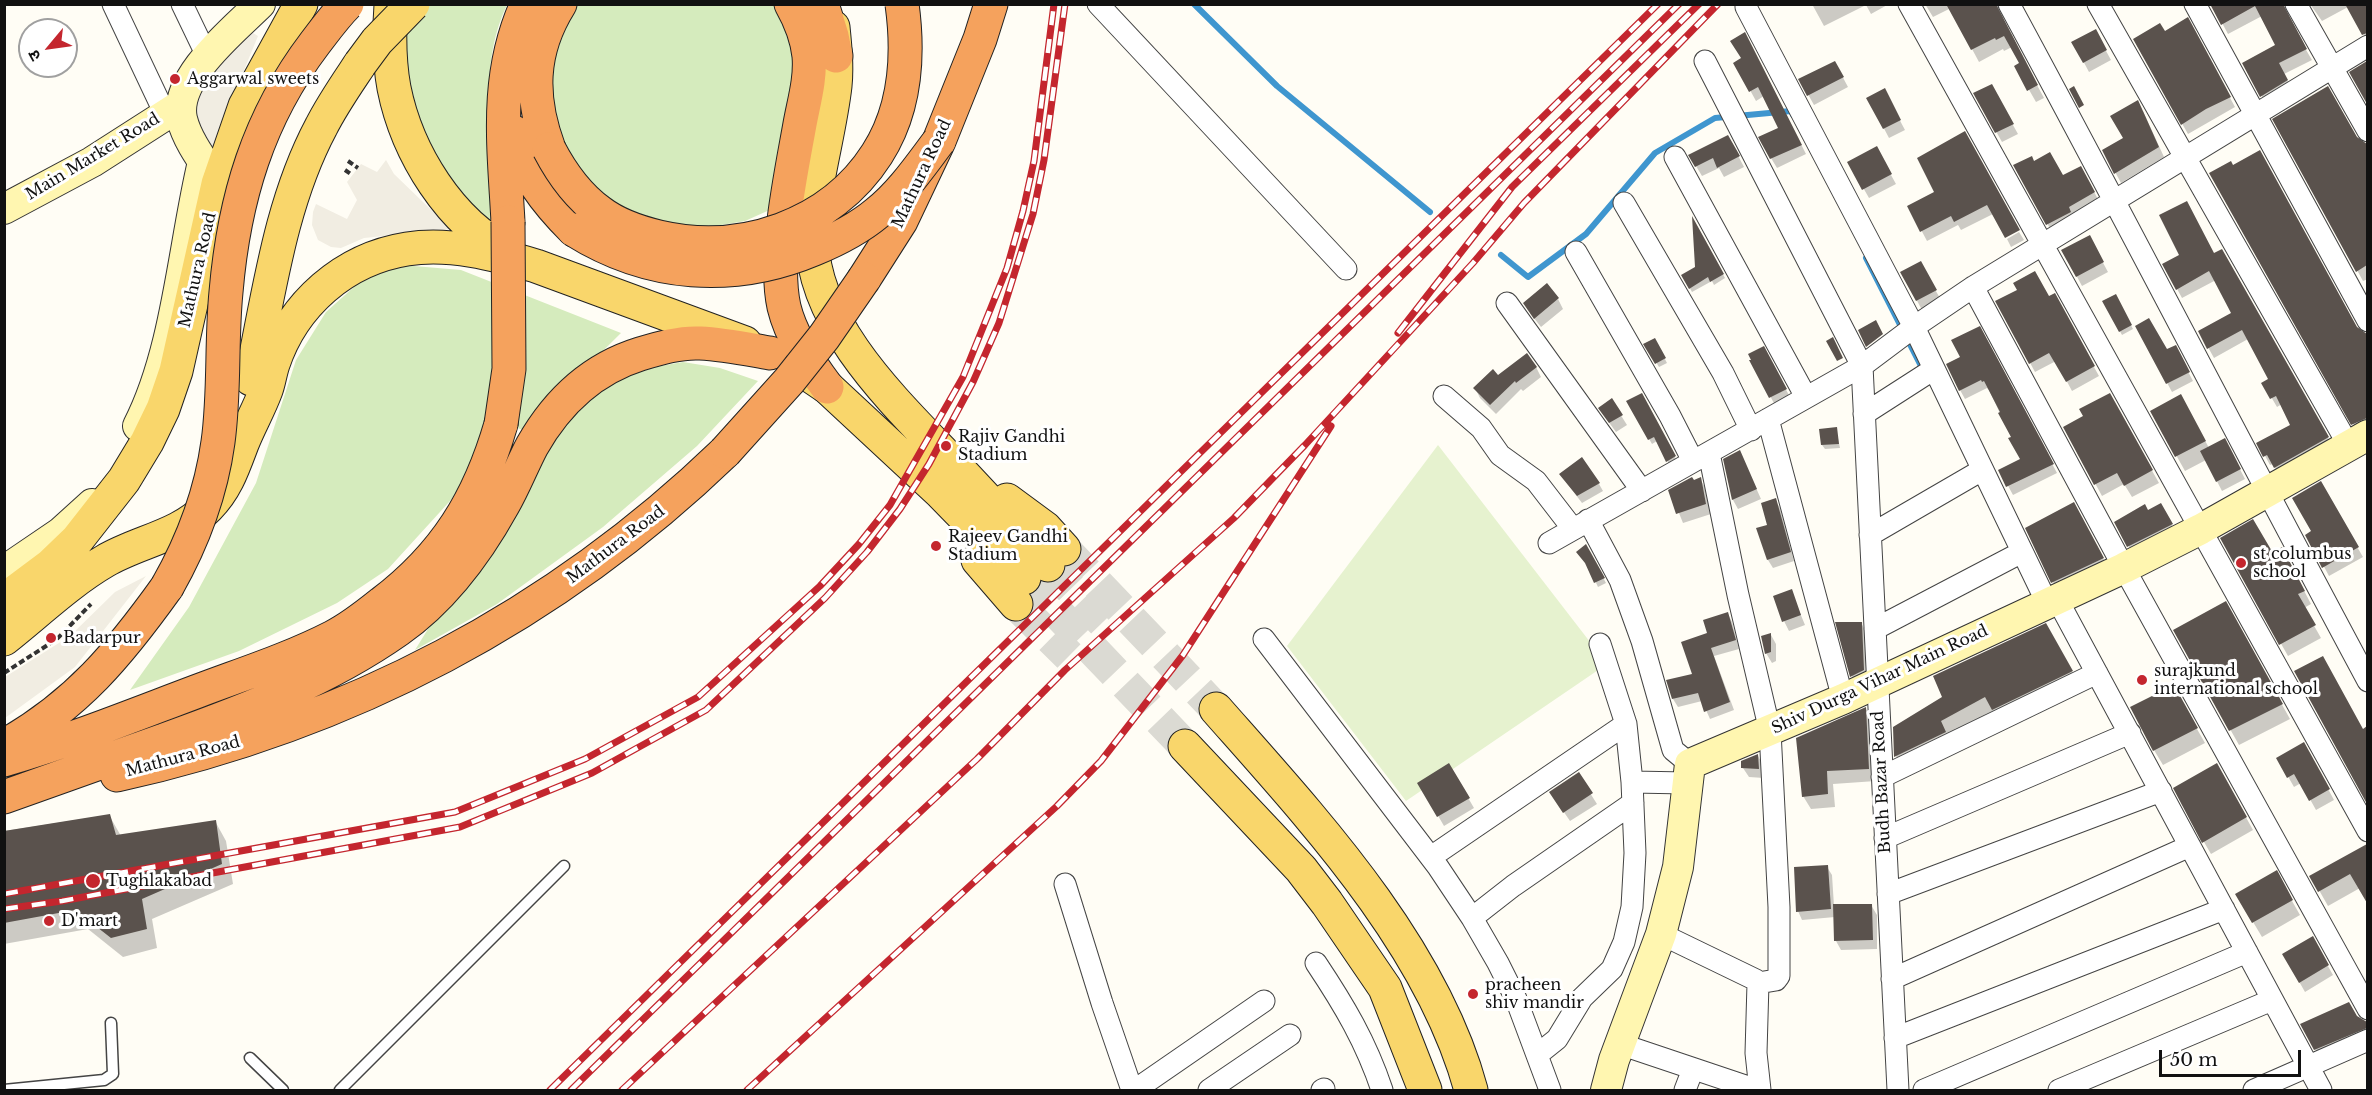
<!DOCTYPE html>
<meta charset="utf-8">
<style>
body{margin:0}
#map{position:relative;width:2372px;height:1095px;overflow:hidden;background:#fffdf5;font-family:"Libre Baskerville","Noto Sans Devanagari",serif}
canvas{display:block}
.frame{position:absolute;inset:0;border:6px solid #111;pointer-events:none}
.north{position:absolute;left:18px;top:18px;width:60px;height:60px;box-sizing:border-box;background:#fff;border:2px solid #a0a0a0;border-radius:50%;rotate:241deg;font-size:16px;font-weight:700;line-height:24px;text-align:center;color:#111}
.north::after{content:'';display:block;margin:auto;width:21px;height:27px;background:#c4262e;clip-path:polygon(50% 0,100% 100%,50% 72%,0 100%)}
.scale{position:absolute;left:2159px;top:1050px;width:142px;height:27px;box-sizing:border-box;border:3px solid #111;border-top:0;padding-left:8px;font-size:18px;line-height:21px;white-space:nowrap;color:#111;-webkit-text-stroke:4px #fff;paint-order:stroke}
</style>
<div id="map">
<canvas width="2372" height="1095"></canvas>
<div class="frame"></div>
<div class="north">उ</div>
<div class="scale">50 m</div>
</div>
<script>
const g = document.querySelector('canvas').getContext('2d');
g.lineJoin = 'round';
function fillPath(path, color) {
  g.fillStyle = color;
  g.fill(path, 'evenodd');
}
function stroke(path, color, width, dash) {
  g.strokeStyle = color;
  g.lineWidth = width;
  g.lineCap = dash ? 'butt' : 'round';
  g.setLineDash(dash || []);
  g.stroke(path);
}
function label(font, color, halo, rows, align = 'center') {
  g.font = font + ' "Libre Baskerville",serif';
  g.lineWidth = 6;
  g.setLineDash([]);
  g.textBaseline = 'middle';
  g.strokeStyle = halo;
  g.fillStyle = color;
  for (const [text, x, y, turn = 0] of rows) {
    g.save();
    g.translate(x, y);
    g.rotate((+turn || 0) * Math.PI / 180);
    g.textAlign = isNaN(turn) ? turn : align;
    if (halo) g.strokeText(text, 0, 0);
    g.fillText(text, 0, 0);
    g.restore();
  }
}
fillPath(new Path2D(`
 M406,5h101c-31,63 -15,153 -11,223l-31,-25 -37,-55 -22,-66z
 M578,5h197l20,40 1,30 -22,133 -29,13 -35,6 -38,-2 -41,-10 -29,-20 -40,-45 -14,-71 7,-34 14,-30z
 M402,265l59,5 160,63 -98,97 -35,-13 -17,56 -21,28 -62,68 -51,34 -98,48 -109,39 59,-83 67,-124 40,-123 30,-48 38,-34z
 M683,362l37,6 38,13 -61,65 -94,81 -106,77 -82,46 13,-21 53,-73 82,-134 35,-30 39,-22z`), '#d5ebbd');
fillPath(new Path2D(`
 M1438,445l169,219 -201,137 -119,-155z`), '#e6f2cf');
fillPath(new Path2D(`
 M253,33l5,3 -48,117 -16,-27 2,-39 42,-43z
 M386,160l8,14 57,55 -87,9 -23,10 -10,-1 -13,-7 -6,-15 1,-13 3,-8 31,15 10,-19 -10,-18 14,-18 16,8z
 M146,576l-71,91 -70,51v-41l65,-41 45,-44z`), '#f1ede2');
fillPath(new Path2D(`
 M1812,4h77l-18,10 -5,-9 -42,21z
 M1925,4h25l1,4 -18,9z
 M1994,4h3l6,11 1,9 40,74 -8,4 -20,-35 5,-3 -9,-17 -8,4 -1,-2 -24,13 -21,-39z
 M2209,4h88l-6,4 -2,7 1,8 22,37 -28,14 9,17 -25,16 -24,-43 33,-18 -15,-30 -34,18 -14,-26z
 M2310,4h58v37l-20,-34 -26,14z
 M2187,19l48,88 -47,27 -53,-94 30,-7z
 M2095,31l16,29 -22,12 -16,-30z
 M1750,44l56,110 -29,14 -6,-10 9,-30 -16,-32 -8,5 -21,-38 8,-4z
 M2368,63v38l-17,-28z
 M1840,72l8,15 -34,18 -14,-25z
 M1991,86l27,48 -16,8 -27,-48z
 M1868,98l21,2 16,30 -16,8z
 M2143,111l21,46 -43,26 -17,-32 21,-12z
 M2274,120l94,25v134l-5,2z
 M1964,133l29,81 -32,16 -3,-5 -31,16 -18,-34 27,-15z
 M1733,146l11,21 -20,10 -5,-9 -17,8 -12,-20z
 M1876,148l20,36 -27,14 -20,-35z
 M2034,163l28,14 19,-9 18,33 -47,31 -37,-66z
 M2211,174l145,155 5,5 7,1v95l-9,4z
 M1694,222l31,56 -11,7 -2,-4 -20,11 -9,-16 13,-8z
 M2019,232l5,8 -13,7 -4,-8z
 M2089,237l19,35 -26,14 -19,-35z
 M2222,251l111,196 -53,30 -7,-13 -3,1 -12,-22 34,-18 -10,-21 -5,3 -14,-24 7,-3 -22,-41 -34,19 -15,-27 34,-18 -17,-33 -34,18 -18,-33 50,-10z
 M1920,263l21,37 -19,10 -20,-37z
 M2054,295l45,81 -27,15 -16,-30 -21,11 -38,-70 52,-4z
 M2115,296l18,33 -11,6 -18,-33z
 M1558,299l5,10 -22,18 -11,-14z
 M2137,327l29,24 9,-4 18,34 -21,11z
 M1979,328l78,145 -44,22 -13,-24 22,-11 -33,-70 -2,-2 -22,11 -5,-9z
 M1655,340l12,23 -8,4 -14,-23z
 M1763,348l27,49 -15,8 -24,-44z
 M1536,367l5,10 -18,14 -2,-2 -25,25 -16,-16 -5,-10 23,-11z
 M1642,395l35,66 -7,5 -13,-25 -5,3 -24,-42z
 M2109,395l50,88 -27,14 -8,-13 -22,12 -37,-68 20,-11z
 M1612,401l15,24 -11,7 -11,-15z
 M2189,411l20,37 21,2 15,29 -23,12 -16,-31 -21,11 -33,-59z
 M1836,429l4,19 -15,1 -3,-4z
 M1725,460l19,1 17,38 -23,10 -5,-9z
 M1700,479l6,10 5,25 -28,9 -13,-32z
 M1566,482l33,2 4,7 -21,12z
 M2320,483l43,74 -34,19 -22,-41 6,-3z
 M1775,500l5,8 14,53 -21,7 -5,-8 1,-34z
 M2160,505l20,34 -43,22 -21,-38 31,-11z
 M2082,519l29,54 -50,24 -8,-15z
 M2222,539l67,23 22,42 -7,4 17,30 -33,18z
 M1586,546l20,37 -8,4 -10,-21z
 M1791,591l14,34 -16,6 -5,-10z
 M2225,603l65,116 -51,26 -64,-114z
 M1728,614l4,8 7,27 -25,7 20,54 -24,9 -8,-18 -24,6 -5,-8 21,-24 15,-41z
 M1861,623l6,10 2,47 -12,5 -5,-9z
 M2045,625l35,61 -78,37 -7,-12 -47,25 -44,35 -8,-15 -2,-28 50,-31z
 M1771,635l5,9v17l-4,2 -6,-10z
 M2296,672l66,59 6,-3v75z
 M2173,687l32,56 -42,22 -9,-15z
 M1866,709l7,12 3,60 -43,3 2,23 -24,2 -8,-13z
 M2304,744l30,56 -18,10 -15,-27 -7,4 -16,-28z
 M1758,756l5,9 1,13 -15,-1 -6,-9z
 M1449,765l25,43 -30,18 -25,-43z
 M2217,765l36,65 -42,24 -7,-12z
 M1578,774l19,30 -27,17 -13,-19z
 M109,815l12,21 94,-15 11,20 7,43 -81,35 5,29 -34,9 -35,-28 -84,15v-113z
 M2368,845v55l-8,-12 -32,18 -17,-30z
 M1827,867l5,8 2,31 37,-1 6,10v34l-36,1 -5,-9 -1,-24 -33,3 -4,-9z
 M2276,873l24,42 -38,22 -25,-42z
 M2312,938l21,37 -28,17 -21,-37z
 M2356,1017l9,5 3,5v18l-44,19 -9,-15z`), '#0003');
stroke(new Path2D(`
 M1194,4l83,82 153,126
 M1501,255l27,22 58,-43 69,-81 60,-35 76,-7 2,4
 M1866,258l58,114`), '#3f96cf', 6);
fillPath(new Path2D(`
 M1946,4h50l42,81 -11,6 -13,-25 5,-3 -15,-27 -8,4 -1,-2 -24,12z
 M2210,4h73l24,45 -28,14 9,17 -28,17 -18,-34 33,-18 -20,-39 -34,19z
 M2345,4h22v29l-5,2z
 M2188,17l43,80 -25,12 -25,16 -48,-86 27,-16 5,8z
 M2096,29l11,21 -24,13 -12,-21z
 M1745,32l57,113 -32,14 -12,-22 20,-9 -20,-41 -9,5 -16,-29 8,-5 -11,-17z
 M1835,61l9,16 -37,19 -9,-17z
 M2367,61v43l-18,-32z
 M1992,84l22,40 -19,9 -22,-40z
 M2074,86l10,19 -5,3 -10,-19z
 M2328,86l29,51 10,7v121l-11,7 -84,-153z
 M1885,88l16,32 -18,9 -17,-31z
 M2138,100l21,47 -45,27 -12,-24 21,-12 -13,-22z
 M1965,131l55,99 -15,8 -18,-33 -33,17 -3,-6 -31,16 -13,-26 27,-14 -17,-34z
 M1728,135l12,21 -23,12 -4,-10 -18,9 -7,-12z
 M1877,146l15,28 -30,16 -15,-28z
 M2260,150l97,177 10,7v84l-16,7 -142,-252 22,-12 2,4z
 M2050,152l13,23 18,-9 14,26 -26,15 2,5 -25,13 -33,-60 19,-9 2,5z
 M2187,201l27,52 8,-4 107,188 -55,31 -7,-13 -4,2 -7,-14 34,-18 -14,-29 -6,3 -9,-16 7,-4 -26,-49 -35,19 -9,-18 33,-18 -22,-42 -33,19 -14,-26 17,-9 -20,-40z
 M1692,216l32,58 -14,8 -2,-5 -19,12 -8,-14 14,-8z
 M2090,235l14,27 -28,15 -15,-27z
 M1921,261l16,29 -21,11 -16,-29z
 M2035,271l14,25 6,-3 40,73 -29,16 -17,-29 -20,11 -34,-63 22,-11 -4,-7z
 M1547,283l12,15 -25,21 -11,-16z
 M2116,294l16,31 -13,7 -17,-31z
 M2149,318l18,31 9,-4 14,27 -24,12 -31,-58z
 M1876,320l7,14 -17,13 -8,-17z
 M1980,326l74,138 -48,23 -8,-17 22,-11 -12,-21 3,-1 -13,-24 2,-1 -16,-31 -2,1 -1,-2 -22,11 -13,-27 14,-7 -9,-17z
 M1833,337l10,21 -6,3 -11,-20z
 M1655,338l11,20 -11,6 -12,-20z
 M1764,346l23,43 -18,9 -20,-38h2l-3,-6z
 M1527,353l10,14 -21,16 -1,-2 -25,24 -17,-17 20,-19 5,6z
 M1642,393l34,63 -10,6 -12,-25 -6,3 -22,-39z
 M2110,393l43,77 -29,16 -7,-13 -23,12 -31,-58 20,-11 -4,-7z
 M2181,394l25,47 -31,16 -25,-46z
 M1612,398l11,17 -14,8 -11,-15z
 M1837,427l2,17 -18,1 -2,-16z
 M2225,438l16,31 -25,13 -16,-31z
 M1740,450l17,39 -25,11 -9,-41z
 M1582,457l18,26 -23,13 -18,-22z
 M1692,477l2,3 7,-3 5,27 -30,10 -8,-24z
 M2321,481l38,66 -37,21 -17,-33 6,-4 -19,-33z
 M1776,498l15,54 -24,8 -11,-32 11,-3 -6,-22z
 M2074,502l30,56 -53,25 -26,-55z
 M2161,503l12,21 -46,23 -13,-25 31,-18 3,6z
 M2253,519l20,34 9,-6 23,44 -7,3 18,31 -37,20 -59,-107z
 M1586,544l19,34 -11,5 -9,-20 -9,-11z
 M1792,589l9,26 -19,7 -9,-26z
 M2226,601l57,103 -54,27 -56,-101z
 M1728,612l8,28 -25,8 19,54 -26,10 -6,-19 -26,6 -6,-19 26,-6 -11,-32 26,-9 -4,-13z
 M1835,622h27l2,48 -14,7z
 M2046,623l27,48 -81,39 -7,-13 -44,24 5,11 -52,25 -1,-30 49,-30 -9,-21z
 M1771,633v19l-6,2 -4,-18z
 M2323,656l40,73 4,-3v78l-73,-133z
 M2174,685l24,43 -45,23 -23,-44z
 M1866,707l3,62 -42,2 1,23 -26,3 -6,-59z
 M2304,742l26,47 -21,12 -15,-27 -7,4 -11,-20z
 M1758,754l1,15 -18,-1v-7z
 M1449,763l21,35 -33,19 -20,-34z
 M2217,763l30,54 -45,26 -29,-55z
 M1579,772l14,21 -30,20 -14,-21z
 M110,814l6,21 100,-15 6,44 -80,35 5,30 -36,9 -36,-28 -71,13v-92z
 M2367,844v59l-17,-29 -32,18 -9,-16z
 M1828,865l3,44 -35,3 -2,-45z
 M2277,870l16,30 -41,23 -17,-29z
 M1833,904h39l1,36 -39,1z
 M2313,936l16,29 -30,18 -17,-29z
 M2349,1002l8,14 10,6v6l-53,22 -14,-26z`), '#5a524d');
stroke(new Path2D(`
 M1064,549l152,160
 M1048,565l55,57
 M1024,578l161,168
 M1016,604l53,52`), '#dbdad3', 33, [33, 16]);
const lane = new Path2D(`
 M250,1058l33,32
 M4,1090l100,-10 9,-6 -2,-51
 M340,1090l224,-224`);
const street = new Path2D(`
 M113,4l52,110
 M182,4l25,52
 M1098,4l248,265
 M1909,4l459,827
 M2009,4c122,225 238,452 359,677
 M2098,4l251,442
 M2195,4l173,317
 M2296,4l72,127
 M1746,7l168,320 133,276
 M1705,61l157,305 36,724
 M1675,157l131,240
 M1624,203l99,170 28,57
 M1576,252l94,164 23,45
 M1973,287l151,281 244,441
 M1507,303l135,188
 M1444,396l37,32 19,27 36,26 37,48
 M1864,414l70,-45
 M1768,419l75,280
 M1709,453l29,142 32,136 9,176v69l-3,4 -18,3
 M1588,520l32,60 22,61 31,109 17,14
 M1870,535l112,-65
 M1549,543l313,-177 52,-39 59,-40 395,-241
 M2057,599l264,491
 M1875,629l147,-77
 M1264,639l174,228 34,51 26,45 18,36 34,91
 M1882,777l215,-104
 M1632,782l55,1
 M1885,838l245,-105
 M1431,857l195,-133
 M1065,884l37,119 30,87
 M1888,894l273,-103
 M1472,918l41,-32 120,-83
 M1661,934l95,46 2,3 -2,70 4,37
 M1316,963c28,42 50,79 66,127
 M1892,979l298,-133
 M1895,1038l329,-129
 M1620,1044l137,46
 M1537,1055l20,-16 25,-41 30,-29 12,-27 8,-35 3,-54 -3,-71 -6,-58 -26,-80
 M1135,1090l129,-89
 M1209,1090l81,-55
 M1322,1090l2,-1
 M1685,1090l8,-21
 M1924,1090l323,-138
 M2059,1090l213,-90
 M2254,1090l114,-50`);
const secondary = new Path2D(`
 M215,179c-12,-18 -28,-39 -33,-60 -9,-41 52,-89 78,-115
 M4,209l88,-47 89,-57
 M138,426c39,-76 45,-180 65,-264
 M4,571l56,-38 32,-29
 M1606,1090l8,-30 47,-126 17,-67 12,-103 153,-65 281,-131 77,-39 167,-94`);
const primary = new Path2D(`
 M391,5c-2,28 -2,56 3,83 13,65 56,135 116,165
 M833,27c2,20 4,40 2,59 -6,52 -23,102 -23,153 1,87 84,164 140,223 32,34 64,69 96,103
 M802,370l25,17 114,106 83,85
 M251,379c18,-85 29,-175 70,-252 11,-22 25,-42 39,-63
 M1007,500l38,28 19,21
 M978,560l38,44
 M4,600l47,-35 26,-25 47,-60 23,-38 16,-33 13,-38 42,-187 27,-78 56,-102
 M4,639c33,-26 65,-57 101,-78 34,-20 74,-24 103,-54 18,-18 25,-39 34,-63 7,-18 17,-35 24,-54 3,-8 4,-17 7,-26 20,-60 71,-105 134,-115 42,-7 88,5 129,17l209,77
 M1216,709c97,110 216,237 255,381
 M1185,746l116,123 26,34 58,85 40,102`);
const highway = new Path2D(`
 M791,4c9,16 16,34 18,52 2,23 -5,46 -9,68 -9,51 -27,133 -16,183 7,29 25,56 43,80
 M822,4l10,32 4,20
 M514,132c7,39 33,71 60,98
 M549,149c-19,-51 -19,-97 11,-145
 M508,222c-4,-76 -14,-146 19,-218
 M864,279l37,-58 38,-80 41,-102 11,-35
 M4,746c73,-41 115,-92 163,-159
 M4,760c66,-19 130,-45 194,-69 45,-17 92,-32 135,-54 18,-9 34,-22 49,-34 63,-48 97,-103 119,-179
 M117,775c231,-51 438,-159 608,-323
 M4,797c54,-19 107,-38 160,-57 81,-29 163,-60 234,-110 44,-31 79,-78 105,-125 11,-19 19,-40 29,-59 25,-44 60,-77 108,-92 20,-6 40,-12 60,-11 24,1 47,6 70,10`);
stroke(lane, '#444', 13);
stroke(street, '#444', 23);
stroke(secondary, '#333', 32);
stroke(primary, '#222', 35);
stroke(highway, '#222', 35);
stroke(new Path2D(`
 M348,161l10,7
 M345,170l7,5
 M4,673l53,-34 34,-35`), '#333', 4, [6, 3]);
stroke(lane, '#fff', 10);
stroke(street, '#fff', 21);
stroke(secondary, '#fff6b0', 30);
stroke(primary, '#f9d66b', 33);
stroke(highway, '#f5a25d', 33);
const rail = new Path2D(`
 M1398,333l114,-146 187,-183
 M4,894l451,-82 130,-53 113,-62 122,-111 39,-42 31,-39 73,-128 44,-109 16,-57 11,-50 20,-157
 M4,909l58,-8 398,-74 132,-54 114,-63 119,-112 42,-46 33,-43 29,-45 44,-82 26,-59 34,-109 11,-54 21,-156
 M550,1090l1108,-1086
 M571,1090l1108,-1086
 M622,1090l355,-331 88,-89 169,-152 71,-73 168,-182 51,-60 194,-199
 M747,1090l310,-284 44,-45 82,-106 148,-229`);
stroke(rail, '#c4262e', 7);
stroke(rail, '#fff', 4.5, [14]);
const primaryBridge = new Path2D(`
 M360,64l17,-23 36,-37`);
const highwayBridge = new Path2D(`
 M549,149c13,25 29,47 51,63 17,13 38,20 59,25 82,19 172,-11 218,-83 29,-45 32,-99 25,-150
 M574,230c75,47 159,53 240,19 22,-9 45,-21 63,-36 25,-20 43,-47 62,-72
 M501,424l8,-55 -1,-147
 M725,452l64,-71 35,-44 40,-58
 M167,587c25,-44 44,-94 51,-145 7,-50 3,-100 8,-150 8,-93 32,-174 89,-249 10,-13 20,-27 32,-39`);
stroke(primaryBridge, '#222', 35, []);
stroke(highwayBridge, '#222', 35, []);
stroke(primaryBridge, '#f9d66b', 33);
stroke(highwayBridge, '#f5a25d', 33);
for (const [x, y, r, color] of [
 [175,79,6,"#c4262e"],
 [946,446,6,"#c4262e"],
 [936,546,6,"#c4262e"],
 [2241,563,6,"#c4262e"],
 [51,638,6,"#c4262e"],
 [2142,680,6,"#c4262e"],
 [93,881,8,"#c4262e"],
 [49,921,6,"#c4262e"],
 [1473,994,6,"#c4262e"]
]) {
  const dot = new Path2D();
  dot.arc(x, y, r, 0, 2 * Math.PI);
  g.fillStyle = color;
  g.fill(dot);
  stroke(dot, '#fff', 2);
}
label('16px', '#111', '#fff', [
 ["Aggarwal sweets",187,79],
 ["Rajiv Gandhi",958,437],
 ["Stadium",958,455],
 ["Rajeev Gandhi",948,537],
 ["Stadium",948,555],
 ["st columbus",2253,554],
 ["school",2253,572],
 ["Badarpur",63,638],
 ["surajkund",2154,671],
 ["international school",2154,689],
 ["Tughlakabad",106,881],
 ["D'mart",61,921],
 ["pracheen",1485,985],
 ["shiv mandir",1485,1003]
], 'left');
label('16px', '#111', '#fff', [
 ["Main Market Road",93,157,-31],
 ["Mathura Road",922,174,-65],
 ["Mathura Road",198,270,-77],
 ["Mathura Road",616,545,-37],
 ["Shiv Durga Vihar Main Road",1880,680,-25],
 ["Mathura Road",183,757,-15],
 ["Budh Bazar Road",1882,782,-93]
]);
</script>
